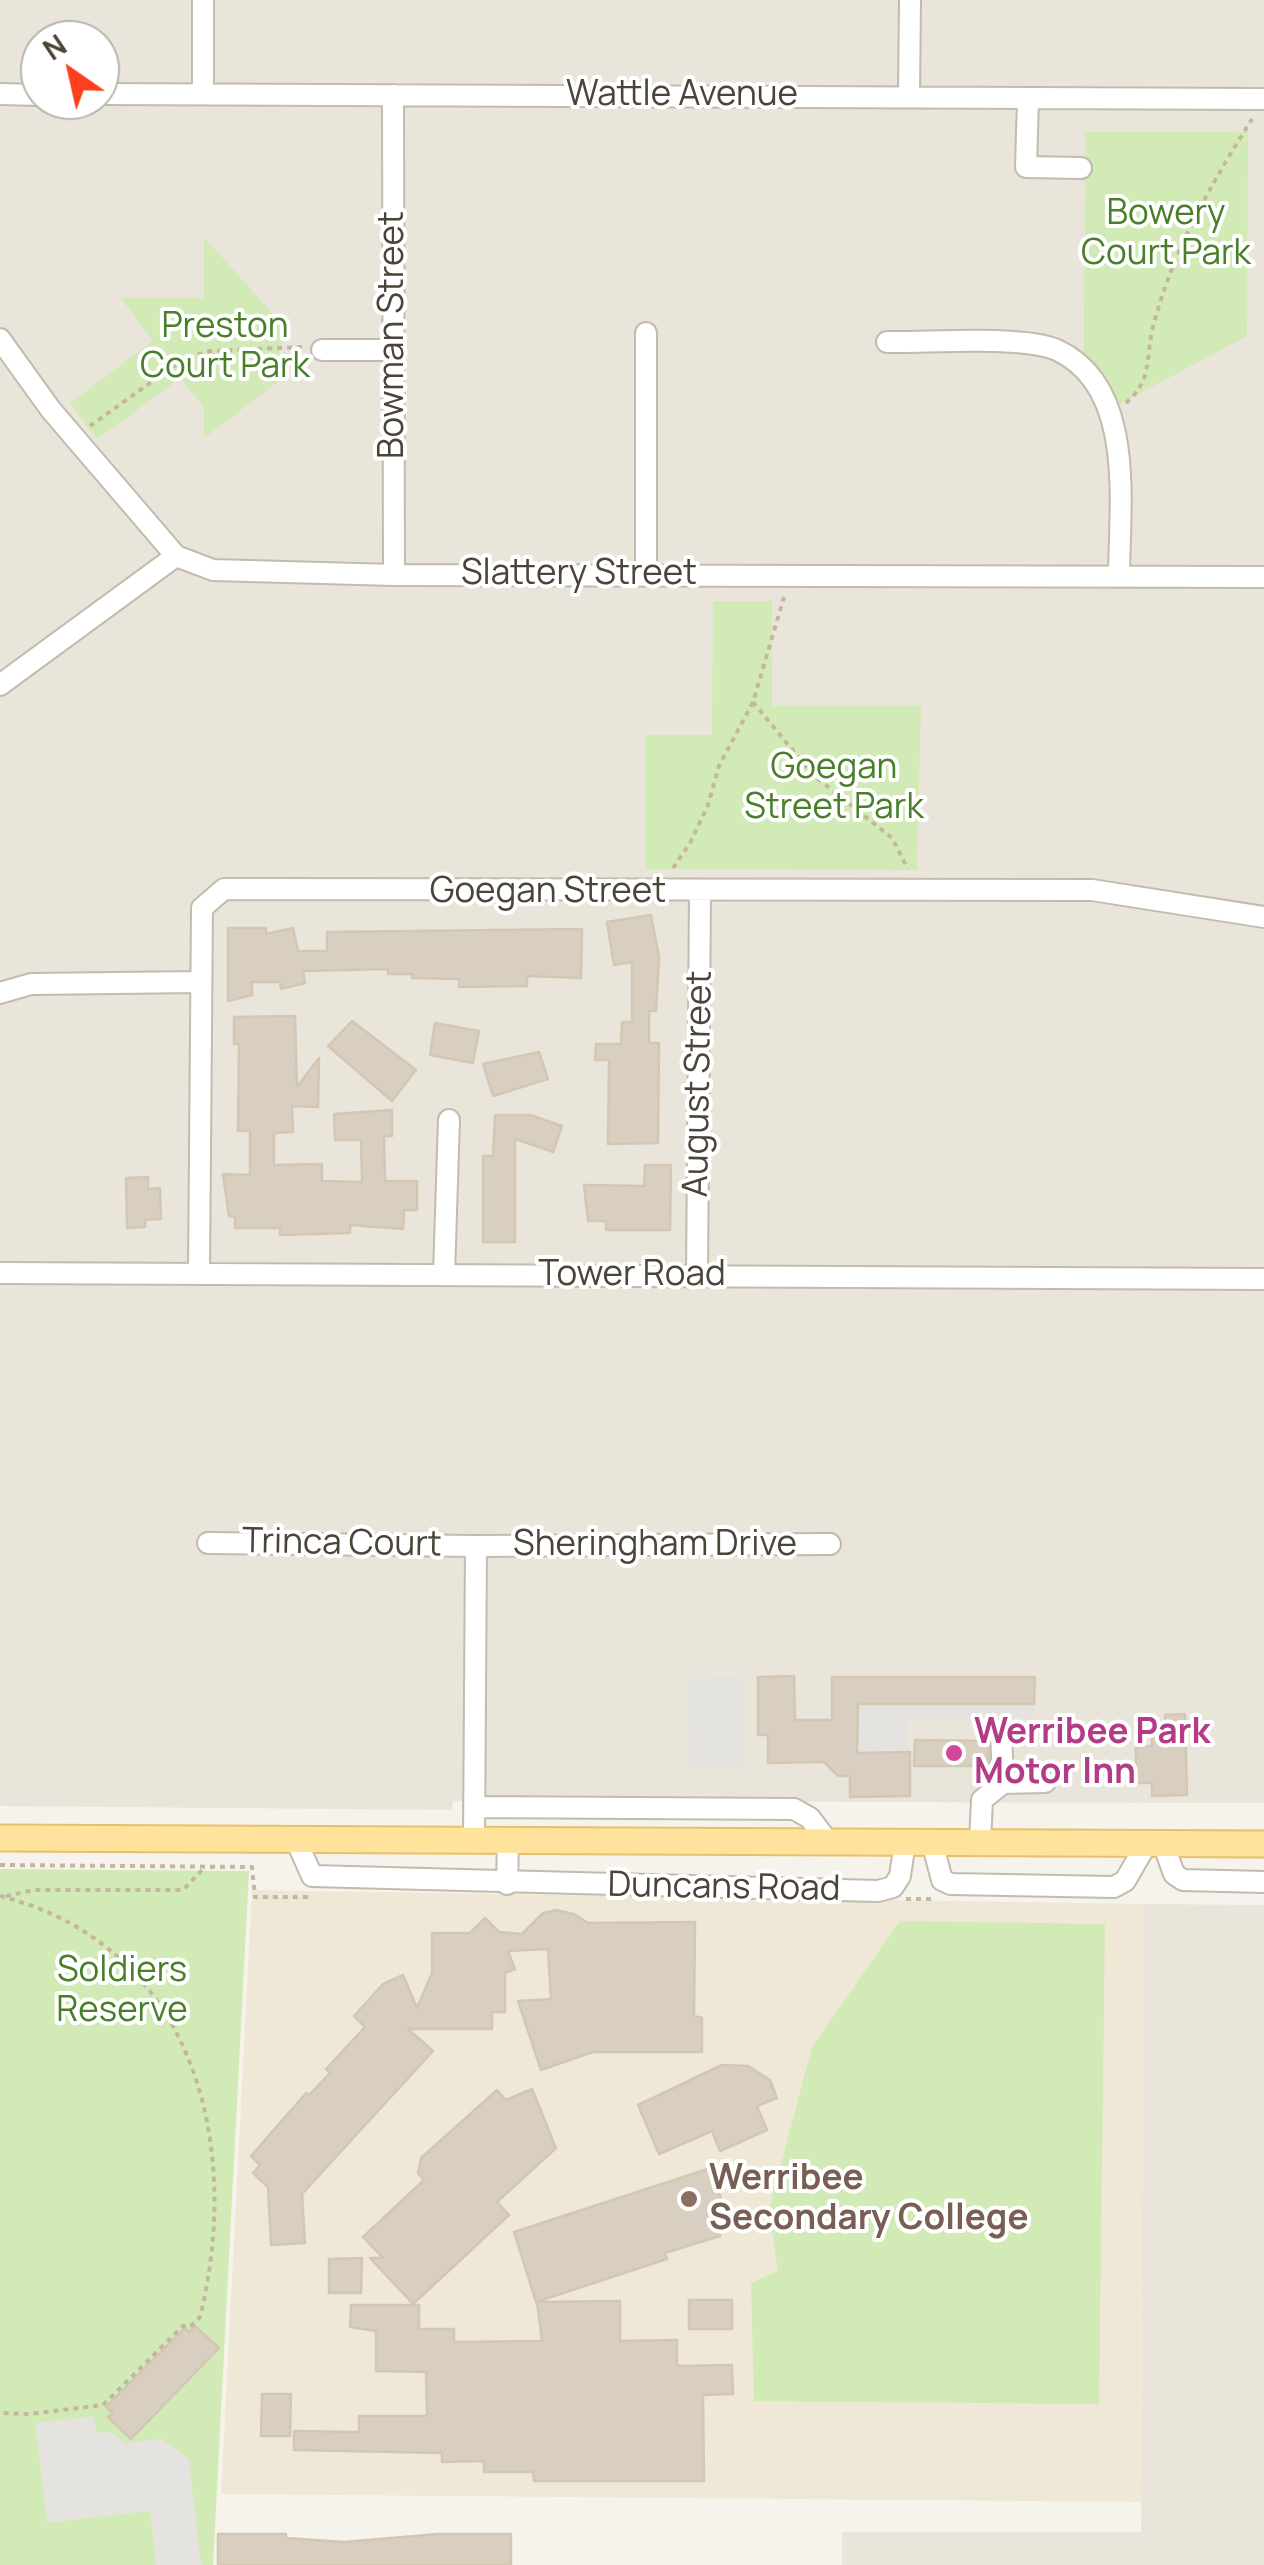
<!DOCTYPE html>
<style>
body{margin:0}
#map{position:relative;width:1264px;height:2565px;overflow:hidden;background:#f6f3ec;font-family:Manrope,sans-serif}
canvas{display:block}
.north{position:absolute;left:20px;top:20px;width:100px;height:100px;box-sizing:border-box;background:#fff;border:2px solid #b7b4b0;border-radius:50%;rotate:326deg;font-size:28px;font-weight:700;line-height:40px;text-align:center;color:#4b4439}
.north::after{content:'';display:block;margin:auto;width:35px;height:45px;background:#fc3f1d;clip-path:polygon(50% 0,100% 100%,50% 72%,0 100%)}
</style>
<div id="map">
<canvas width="1264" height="2565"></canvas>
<div class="north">N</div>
</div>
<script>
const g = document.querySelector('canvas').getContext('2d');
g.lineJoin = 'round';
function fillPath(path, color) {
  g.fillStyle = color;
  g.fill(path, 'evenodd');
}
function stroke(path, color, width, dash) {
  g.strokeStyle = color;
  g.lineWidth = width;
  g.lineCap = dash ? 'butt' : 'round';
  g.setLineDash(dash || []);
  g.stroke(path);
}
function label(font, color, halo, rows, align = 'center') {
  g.font = font + ' Manrope,sans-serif';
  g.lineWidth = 8;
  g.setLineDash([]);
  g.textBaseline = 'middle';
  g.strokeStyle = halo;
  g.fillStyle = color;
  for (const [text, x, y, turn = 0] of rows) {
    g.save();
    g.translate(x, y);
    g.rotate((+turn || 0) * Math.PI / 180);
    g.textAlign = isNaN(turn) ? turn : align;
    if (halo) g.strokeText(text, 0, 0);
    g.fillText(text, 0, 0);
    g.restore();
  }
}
fillPath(new Path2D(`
 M0,0h1264v1803l-811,-2 -1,9 -452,-4zM40,40h60v60h-60z
 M1143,1904l121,1v660h-422v-33h299z`), '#eae5da');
fillPath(new Path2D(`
 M252,1890l891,14 -2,598 -920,-8z`), '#efe8d6');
fillPath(new Path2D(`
 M1085,132h163l-1,204 -127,68 -36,-50z
 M204,237l83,93 -8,20 8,25 -83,63v-30l-23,-30 -84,61 -27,-36 83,-62 -32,-43h83z
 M713,601h59v105h149l-4,164 -271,-1v-134h66z
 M0,1869l249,2 -36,694h-213z
 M900,1921l205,3 -6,480 -345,-3 -3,-118 27,-12 -9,-61 43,-163z`), '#d2eab5');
fillPath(new Path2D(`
 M742,1676v92h-53l-1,-91z
 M858,1704h176l1,14 -127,-1v35l-51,1z
 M94,2416l2,17 15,-1 14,11 37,-4 27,20 12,106h-45l-6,-54 -103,12 -12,-100z`), '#e5e3e0');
const building = new Path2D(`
 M651,915l8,42 -3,54h-7v32h10l-1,100 -50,1 1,-84h-14l1,-16h25l1,-22h10v-60l-18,3 -7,-43z
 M228,928h38v6l27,-6 5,23h29v-19l255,-3 -1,49 -54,-2v10l-68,1v-8l-47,-1v-4h-24v-5l-85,2 2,12 -24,6 -1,-7h-28v13l-24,6z
 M295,1016l2,71 22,-29 -1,49 -26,-1 1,26 -19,1v32l48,-1v17l40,1 -1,-42h-26l-1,-26 58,-4v26h-8l1,45h32v29h-13l-1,19 -53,-4v8l-70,2v-7h-45v-11l-6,-1 -6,-42 27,1v-44h-12l1,-87h-5v-27z
 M352,1021l64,49 -24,31 -64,-55z
 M435,1023l44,8 -6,32 -43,-8z
 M539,1052l9,27 -55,17 -10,-32z
 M495,1115h35l32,11 -9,26 -38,-13v103h-32v-86h10z
 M645,1165h26l-1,65h-64v-9h-18l-4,-36 60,1z
 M148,1177v12l12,-1 1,31 -16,1v7l-18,1 -1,-50z
 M794,1676l1,44h37v-43h203l-1,27h-176l-1,49 53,-1v44l-60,1v-21h-12l-14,-14 -56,1v-28h-10v-58z
 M1185,1714l2,81 -35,1v-13h-16v-36l16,-1v-14h13v-17z
 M915,1740l73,1 1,25h-75z
 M556,1910l18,4 14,9 107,-1 -1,94 8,2v34h-109l-52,18 -23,-69 33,-2 -3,-50 -40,2 7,18 -10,4v39h-13v17h-84l25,22 -131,143 3,49 -34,2 -3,-58 -15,-14 7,-8 -9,-9 55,-63 3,2 21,-22 -4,-4 39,-42 -11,-11 29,-32 20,-9 14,33 15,-35v-40h38l15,-15 14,14 23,2 21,-21z
 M722,2065l26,1 22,14 7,18 -20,8 10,24 -47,21 -8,-20 -53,23 -21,-49z
 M532,2089l24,59 -59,54 12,13 -96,89 -43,-46h13l-20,-21 61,-57 -6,-7 3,-15 76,-68 9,10z
 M711,2168l14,43 -12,3 7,22 -55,17 2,6 -131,43 -22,-70z
 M362,2258l-1,35h-32v-34z
 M689,2300h43v29h-43z
 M620,2301v40l57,-1v26l55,-1 1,29 -30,1 1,86h-170l-1,-9h-49v-11l-42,1v-9l-148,-3v-19l65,1v-16h68l-1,-44 -50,-1v-40l-26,-4 1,-22h68v24h35v13l88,-1 -5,-39z
 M195,2326l24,22 -88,91 -23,-22 5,-4 -7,-6 79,-79 4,4z
 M262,2394h29l-1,42h-29z
 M218,2534h68v4l58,4 94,-8h73v31h-293z`);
fillPath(building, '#d8cfc1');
stroke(building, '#d3c7b4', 2.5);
const minor = new Path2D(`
 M203,0v93
 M0,94l40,1
 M100,94l1164,5
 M393,95l1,480
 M909,95l1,-95
 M1028,99l-2,68 55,1
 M0,339l51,71 125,146 37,14 181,5 870,2
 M887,342c40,1 137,-7 170,8 80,37 62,157 62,227
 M322,350h70
 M646,573v-240
 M0,685l176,-129
 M0,993l31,-9 168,-2
 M199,1272l3,-364 22,-19 868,1 172,27
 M0,1273l1264,6
 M444,1274l5,-154
 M697,1276l3,-383
 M208,1543l268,3
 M1003,1783l42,-1
 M474,1807l320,2 16,9 18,24
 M296,1840l16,36 566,15 15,-4 7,-11 5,-34
 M474,1840l2,-294 354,-2
 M932,1842l10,38 9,4 163,3 11,-6 22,-38
 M980,1842l2,-42 21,-17 -2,-53
 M1163,1843l11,31 9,6 81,2
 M507,1884l1,-44`);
const major = new Path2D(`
 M0,1838l1264,6`);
stroke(minor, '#c2bbae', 24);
stroke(major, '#e6c16a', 29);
stroke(new Path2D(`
 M1126,403c27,-24 19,-43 27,-76 19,-75 58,-143 99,-208
 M90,426l95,-68 25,-7 92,-4
 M753,702l60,73 79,63 16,31
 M673,868l17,-25 18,-38 11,-39 34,-64 31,-105
 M0,1865l252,2 3,30h57
 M0,1896c194,49 243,248 200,421l-10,10 -7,-1 -80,79 -73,9 -29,-1
 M6,1896l28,-6h149l22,-23
 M906,1899h26`), '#c4b79f', 4, [5, 5]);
stroke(minor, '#fff', 20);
stroke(major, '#ffe39c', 25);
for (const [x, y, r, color] of [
 [954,1753,10,"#d1479c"],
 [689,2199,10,"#8d6e63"]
]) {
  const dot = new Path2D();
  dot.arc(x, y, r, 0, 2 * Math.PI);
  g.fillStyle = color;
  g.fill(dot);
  stroke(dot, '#fff', 4);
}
label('35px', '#4b4439', '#fff', [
 ["Wattle Avenue",682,95],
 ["Bowman Street",393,335,-90],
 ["Slattery Street",579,574],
 ["Goegan Street",548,892],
 ["August Street",699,1084,-89],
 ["Tower Road",632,1275],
 ["Trinca Court",342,1544,1],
 ["Sheringham Drive",655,1545],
 ["Duncans Road",724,1888,1]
]);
label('35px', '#4a7f2a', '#fff', [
 ["Bowery",1166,214],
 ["Court Park",1166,254],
 ["Preston",225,327],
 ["Court Park",225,367],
 ["Goegan",834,768],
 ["Street Park",834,808],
 ["Soldiers",122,1971],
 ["Reserve",122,2011]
]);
label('bold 35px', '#b23c85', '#fff', [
 ["Werribee Park",974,1733],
 ["Motor Inn",974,1773]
], 'left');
label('bold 35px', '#785e54', '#fff', [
 ["Werribee",709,2179],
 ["Secondary College",709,2219]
], 'left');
</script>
